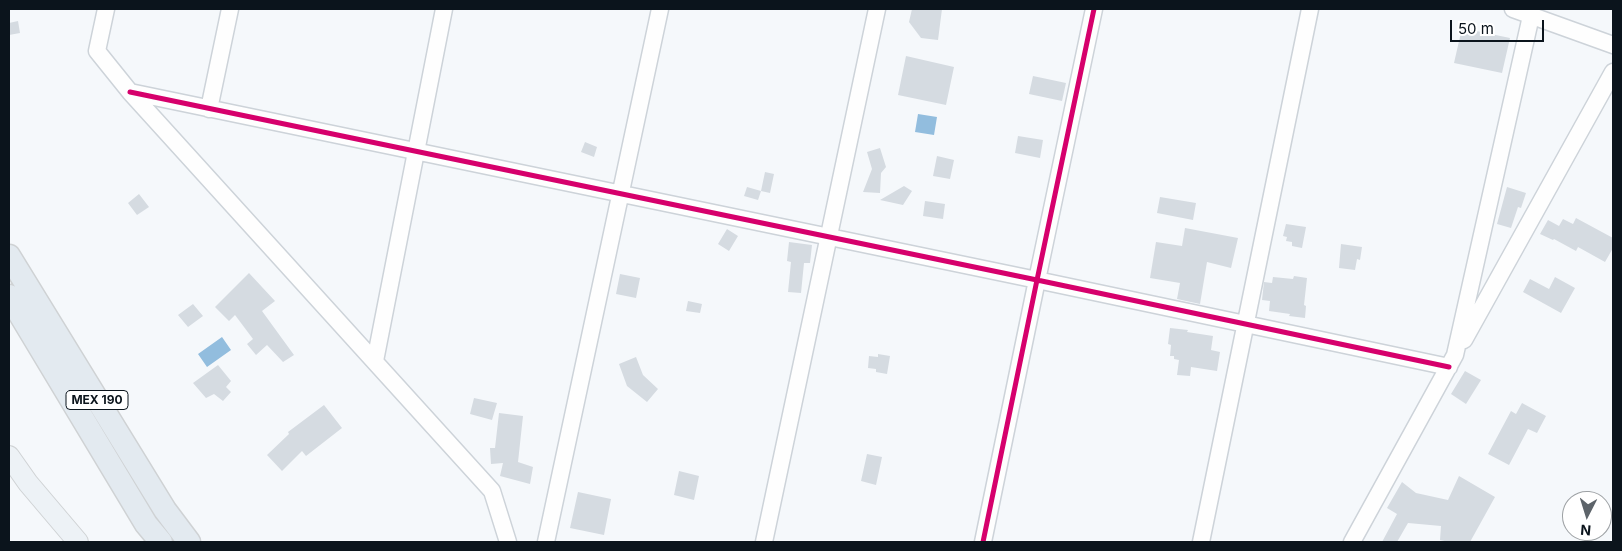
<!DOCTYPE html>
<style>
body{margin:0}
#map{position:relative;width:1622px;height:551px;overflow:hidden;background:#f5f8fb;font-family:Inter,sans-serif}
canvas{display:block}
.frame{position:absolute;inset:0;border:10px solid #0b141c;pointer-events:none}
.north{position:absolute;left:1562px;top:491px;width:50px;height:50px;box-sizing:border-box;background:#fff;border:1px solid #9da1a4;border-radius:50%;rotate:185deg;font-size:14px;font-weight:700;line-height:20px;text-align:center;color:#0b141c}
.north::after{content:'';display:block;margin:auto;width:18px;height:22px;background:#5d646a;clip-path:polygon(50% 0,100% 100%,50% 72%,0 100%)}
.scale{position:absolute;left:1450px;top:20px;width:94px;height:22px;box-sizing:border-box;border:2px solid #0b141c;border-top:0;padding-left:6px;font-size:15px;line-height:18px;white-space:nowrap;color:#0b141c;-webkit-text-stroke:4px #fff;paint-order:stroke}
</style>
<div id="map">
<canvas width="1622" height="551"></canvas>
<div class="frame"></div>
<div class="north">N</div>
<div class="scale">50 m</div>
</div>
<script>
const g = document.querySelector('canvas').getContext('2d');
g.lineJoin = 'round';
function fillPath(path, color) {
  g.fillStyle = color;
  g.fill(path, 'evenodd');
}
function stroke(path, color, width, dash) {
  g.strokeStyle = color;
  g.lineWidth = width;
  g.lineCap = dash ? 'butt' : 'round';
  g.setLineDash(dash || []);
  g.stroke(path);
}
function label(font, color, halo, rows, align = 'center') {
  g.font = font + ' Inter,sans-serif';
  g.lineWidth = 4.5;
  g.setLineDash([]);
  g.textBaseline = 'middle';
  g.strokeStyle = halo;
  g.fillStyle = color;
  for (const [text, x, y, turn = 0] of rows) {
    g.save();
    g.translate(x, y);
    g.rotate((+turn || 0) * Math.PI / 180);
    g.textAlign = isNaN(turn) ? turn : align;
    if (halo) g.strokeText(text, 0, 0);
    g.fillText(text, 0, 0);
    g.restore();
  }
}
fillPath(new Path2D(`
 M918,114l19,3 -3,18 -19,-3z
 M222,337l9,13 -24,17 -9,-13z`), '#92bdde');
fillPath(new Path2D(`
 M912,9h30l-4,31 -17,-2 -12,-16z
 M18,21l2,12 -11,2v-12z
 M1462,28l48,10 -8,35 -48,-10z
 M906,56l48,11 -8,38 -48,-10z
 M1033,76l33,7 -4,18 -33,-7z
 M1018,136l25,4 -3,18 -25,-5z
 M585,142l12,5 -3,10 -13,-5z
 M880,148l6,19 -5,6 -1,20 -17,-1 9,-23 -5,-17z
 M937,156l17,4 -4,19 -17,-3z
 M765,172l9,2 -4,19 -9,-2z
 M904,186l8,5 -9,14 -23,-5z
 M747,187l14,4 -3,9 -14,-4z
 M1507,187l19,6 -5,15 -3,-1 -7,21 -14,-4z
 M139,194l10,13 -12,8 -9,-12z
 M1160,197l36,6 -3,17 -36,-7z
 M925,201l20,3 -2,15 -20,-3z
 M1576,218l37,20v10l-8,14 -27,-15 -2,4 -22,-12 -1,1 -13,-6 8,-14 11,6 4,-7 10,5z
 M1286,224l20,3 -4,21 -10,-2v-4l-6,-1 1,-4 -4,-1z
 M1185,228l53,10 -7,30 -24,-6 -7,42 -23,-5 3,-16 -30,-5 6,-36 26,4z
 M727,229l11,7 -9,15 -11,-7z
 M789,242l23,3 -2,18h-6l-3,30 -13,-1 3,-30 -4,-1z
 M1341,244l21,3 -2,13 -3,-1 -2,11 -16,-2z
 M249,273l26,28 -13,10 32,44 -11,7 -16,-17 -11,10 -9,-11 6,-5 -18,-24 -6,6 -14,-14z
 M620,274l20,4 -4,20 -20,-4z
 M1294,276l13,2 -3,27 2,1 -1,12 -16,-2 1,-2 -21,-3 1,-10 -8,-1 2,-18 8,1 1,-6 20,2z
 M1555,277l20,11 -14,25 -38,-21 7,-13 19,10z
 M688,301l14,3 -2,9 -14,-2z
 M193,304l10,12 -15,11 -10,-12z
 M1170,328l18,2 -1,2 26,4 -2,14 9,2 -3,19 -26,-4 -1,9 -13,-1 2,-15 -5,-1v-3h-4l1,-11 -3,-1z
 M878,354l12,2 -3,18 -11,-2v-3l-8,-1 1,-12 9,1z
 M636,357l7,18 15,14 -11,13 -20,-16 -8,-22z
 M218,365l13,16 -5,6 5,5 -8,9 -9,-7 -8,4 -13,-15z
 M1465,371l16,9 -15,24 -15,-10z
 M474,398l23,5 -5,17 -22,-6z
 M1522,403l24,13 -9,17 -9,-4 -19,36 -21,-11 23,-43 5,3z
 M324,405l18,23 -36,28 -4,-5 -20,20 -15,-16 22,-21 -1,-2z
 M499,413l24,3 -5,46 15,5 -3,17 -30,-8 3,-13 -12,1 -1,-16h5z
 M867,454l15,3 -6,28 -15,-4z
 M679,471l20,5 -5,24 -20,-5z
 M1459,476l36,21 -25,45h-21l-9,-2 1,-14 -33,-3 -11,19h-15l15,-28 -10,-6 15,-26 14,11 32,7z
 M578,492l33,7 -7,36 -34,-7z`), '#d5dbe1');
const minor = new Path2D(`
 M106,9l-9,42 33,41 362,399 16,51
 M1513,9l100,36
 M130,92l907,188 57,-271
 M209,109l21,-100
 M1464,340l149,-268
 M375,361l69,-352
 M546,542l114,-533
 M764,542l113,-533
 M983,542l54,-262 412,87
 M1201,542l109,-533
 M1352,542l103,-187 76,-339`);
const major = new Path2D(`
 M9,456l19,27 50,59`);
const highway = new Path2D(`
 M9,256l156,254 24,32
 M9,296l137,228 15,18`);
stroke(minor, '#cdd3d9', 19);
stroke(major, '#cfd2d4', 22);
stroke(highway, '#cfd2d4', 25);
stroke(minor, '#fefefe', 16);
stroke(major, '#edf2f6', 20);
stroke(highway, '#e3eaf0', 22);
stroke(new Path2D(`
 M130,92l907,188 57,-271
 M983,542l54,-262 412,87`), '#d6006c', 5);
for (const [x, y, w] of [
 [97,400,62]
]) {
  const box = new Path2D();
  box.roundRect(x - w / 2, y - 9.5, w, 19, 4);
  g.fillStyle = '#fff';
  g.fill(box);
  stroke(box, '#0b141c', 1);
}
label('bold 12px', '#0b141c', null, [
 ["MEX 190",97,400]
]);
</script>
